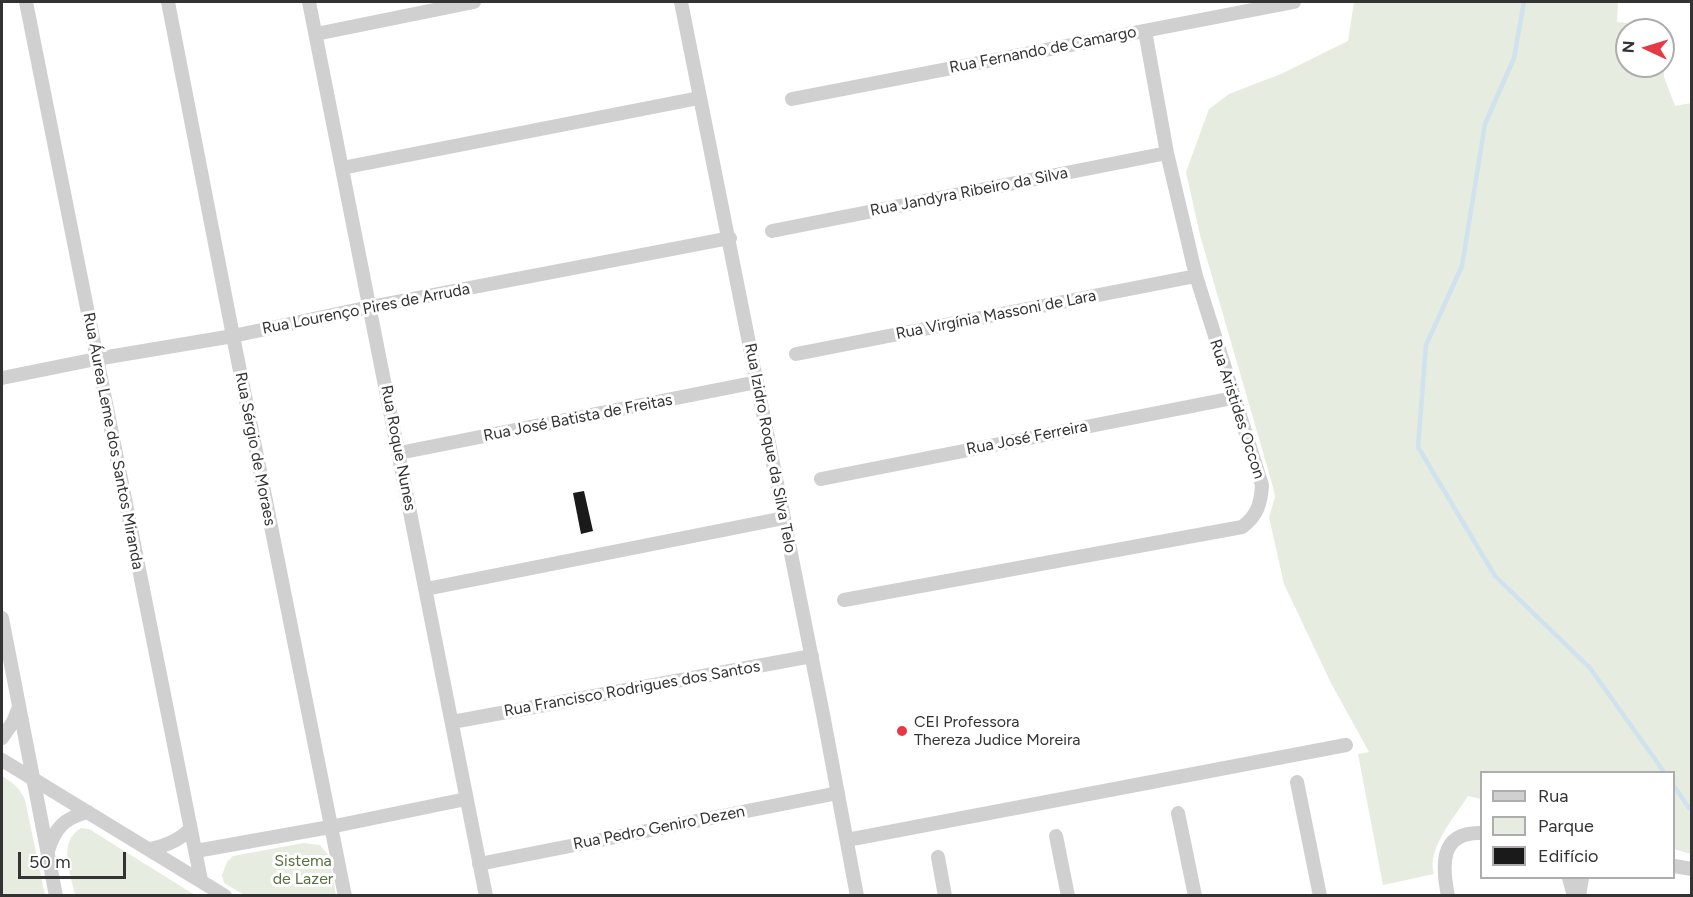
<!DOCTYPE html>
<meta charset="utf-8">
<style>
body{margin:0}
#map{position:relative;width:1693px;height:897px;overflow:hidden;background:#fff;font-family:Figtree,sans-serif}
canvas{display:block}
.frame{position:absolute;inset:0;border:3px solid #333;pointer-events:none}
.legend{position:absolute;left:1480px;top:771px;width:195px;height:108px;box-sizing:border-box;background:#fff;border:2px solid #adadad;margin:0;padding:8px 10px;list-style:none;font-size:18px;color:#333}
.legend li{display:flex;align-items:center;gap:12px;height:30px}
.legend b{width:30px;border:2px solid #adadad}
.north{position:absolute;left:1615px;top:18px;width:60px;height:60px;box-sizing:border-box;background:#fff;border:2px solid #adadad;border-radius:50%;rotate:274deg;font-size:16px;font-weight:700;line-height:24px;text-align:center;color:#333}
.north::after{content:'';display:block;margin:auto;width:21px;height:27px;background:#e63946;clip-path:polygon(50% 0,100% 100%,50% 72%,0 100%)}
.scale{position:absolute;left:18px;top:852px;width:108px;height:27px;box-sizing:border-box;border:3px solid #333;border-top:0;padding-left:8px;font-size:18px;line-height:21px;white-space:nowrap;color:#333;-webkit-text-stroke:4px #fff;paint-order:stroke}
</style>
<div id="map">
<canvas width="1693" height="897"></canvas>
<div class="frame"></div>
<ul class="legend">
<li><b style="height:8px;background:#d0d0d0"></b>Rua</li>
<li><b style="height:16px;background:#e6ecdf"></b>Parque</li>
<li><b style="height:16px;background:#1a1a1a"></b>Edifício</li>
</ul>
<div class="north">N</div>
<div class="scale">50 m</div>
</div>
<script>
const g = document.querySelector('canvas').getContext('2d');
g.lineJoin = 'round';
function fillPath(path, color) {
  g.fillStyle = color;
  g.fill(path, 'evenodd');
}
function stroke(path, color, width, dash) {
  g.strokeStyle = color;
  g.lineWidth = width;
  g.lineCap = dash ? 'butt' : 'round';
  g.setLineDash(dash || []);
  g.stroke(path);
}
function label(font, color, halo, rows, align = 'center') {
  g.font = font + ' Figtree,sans-serif';
  g.lineWidth = 6;
  g.setLineDash([]);
  g.textBaseline = 'middle';
  g.strokeStyle = halo;
  g.fillStyle = color;
  for (const [text, x, y, turn = 0] of rows) {
    g.save();
    g.translate(x, y);
    g.rotate((+turn || 0) * Math.PI / 180);
    g.textAlign = isNaN(turn) ? turn : align;
    if (halo) g.strokeText(text, 0, 0);
    g.fillText(text, 0, 0);
    g.restore();
  }
}
fillPath(new Path2D(`
 M1354,2h264l-1,20 46,5v3h-36v36h36v-31l1,42 11,29 16,-3v751l-17,-5v-77h-192l-1,27 -13,-3c-13,21 -42,53 -34,78l-51,11 -25,-131 11,-2 -38,-69 -47,-99 -15,-67 6,-20 -2,-10 -73,-252 -14,-63 23,-63 20,-15 52,-20 67,-33z
 M2,776c11,7 18,12 23,24l20,95h-43z
 M81,828l8,1 106,66h-120c-4,-21 -18,-53 6,-67z
 M304,843l16,2 9,11 7,39h-92l-20,-12 -2,-8 5,-13 6,-6z`), '#e6ecdf');
stroke(new Path2D(`
 M1524,2l-10,56 -29,66 -23,142 -36,79 -8,102 77,129 95,92 74,104
 M1674,786l15,22`), '#cfe2ee', 4.5);
fillPath(new Path2D(`
 M584,491l9,40 -12,3 -8,-41z`), '#1a1a1a');
stroke(new Path2D(`
 M26,2l175,878
 M168,2l65,334 112,560
 M309,2l177,894
 M681,2l142,712 34,182
 M316,34l158,-32
 M792,99l502,-97
 M342,168l357,-70
 M772,231l395,-78
 M796,354l400,-78
 M2,378l94,-19 137,-23 137,-29 360,-69
 M399,453l358,-71
 M821,479l412,-81
 M426,589l358,-71
 M844,600l398,-73c15,-11 19,-23 20,-42l-66,-209 -29,-123 -22,-122
 M2,618l54,278
 M452,722l360,-66
 M2,738l11,-16 6,-15
 M2,760l223,136
 M1297,782l23,114
 M1178,813l17,83
 M1056,836l12,60
 M847,840l499,-95
 M150,849c15,-3 30,-9 40,-20
 M48,851c7,-23 16,-33 40,-39
 M196,851l134,-24 136,-28
 M938,857l7,39
 M479,864l359,-71
 M1674,866l18,3
 M1569,878l5,18
 M1448,896c-6,-30 -9,-65 34,-63
 M1579,896l3,-18`), '#d0d0d0', 14);
for (const [x, y, r, color] of [
 [902,731,6,"#e63946"]
]) {
  const dot = new Path2D();
  dot.arc(x, y, r, 0, 2 * Math.PI);
  g.fillStyle = color;
  g.fill(dot);
  stroke(dot, '#fff', 2);
}
label('16px', '#333', '#fff', [
 ["Rua Fernando de Camargo",1043,50,-11],
 ["Rua Jandyra Ribeiro da Silva",969,192,-11],
 ["Rua Lourenço Pires de Arruda",366,309,-11],
 ["Rua Virgínia Massoni de Lara",996,315,-11],
 ["Rua Aristides Occon",1237,409,72],
 ["Rua José Batista de Freitas",578,418,-11],
 ["Rua José Ferreira",1027,438,-11],
 ["Rua Áurea Leme dos Santos Miranda",113,441,79],
 ["Rua Roque Nunes",398,448,79],
 ["Rua Izidro Roque da Silva Telo",770,448,79],
 ["Rua Sérgio de Moraes",255,449,79],
 ["Rua Francisco Rodrigues dos Santos",632,689,-10],
 ["Rua Pedro Geniro Dezen",659,828,-11]
]);
label('16px', '#333', '#fff', [
 ["CEI Professora",914,722],
 ["Thereza Judice Moreira",914,740]
], 'left');
label('16px', '#56703f', '#fff', [
 ["Sistema",303,861],
 ["de Lazer",303,879]
]);
</script>
